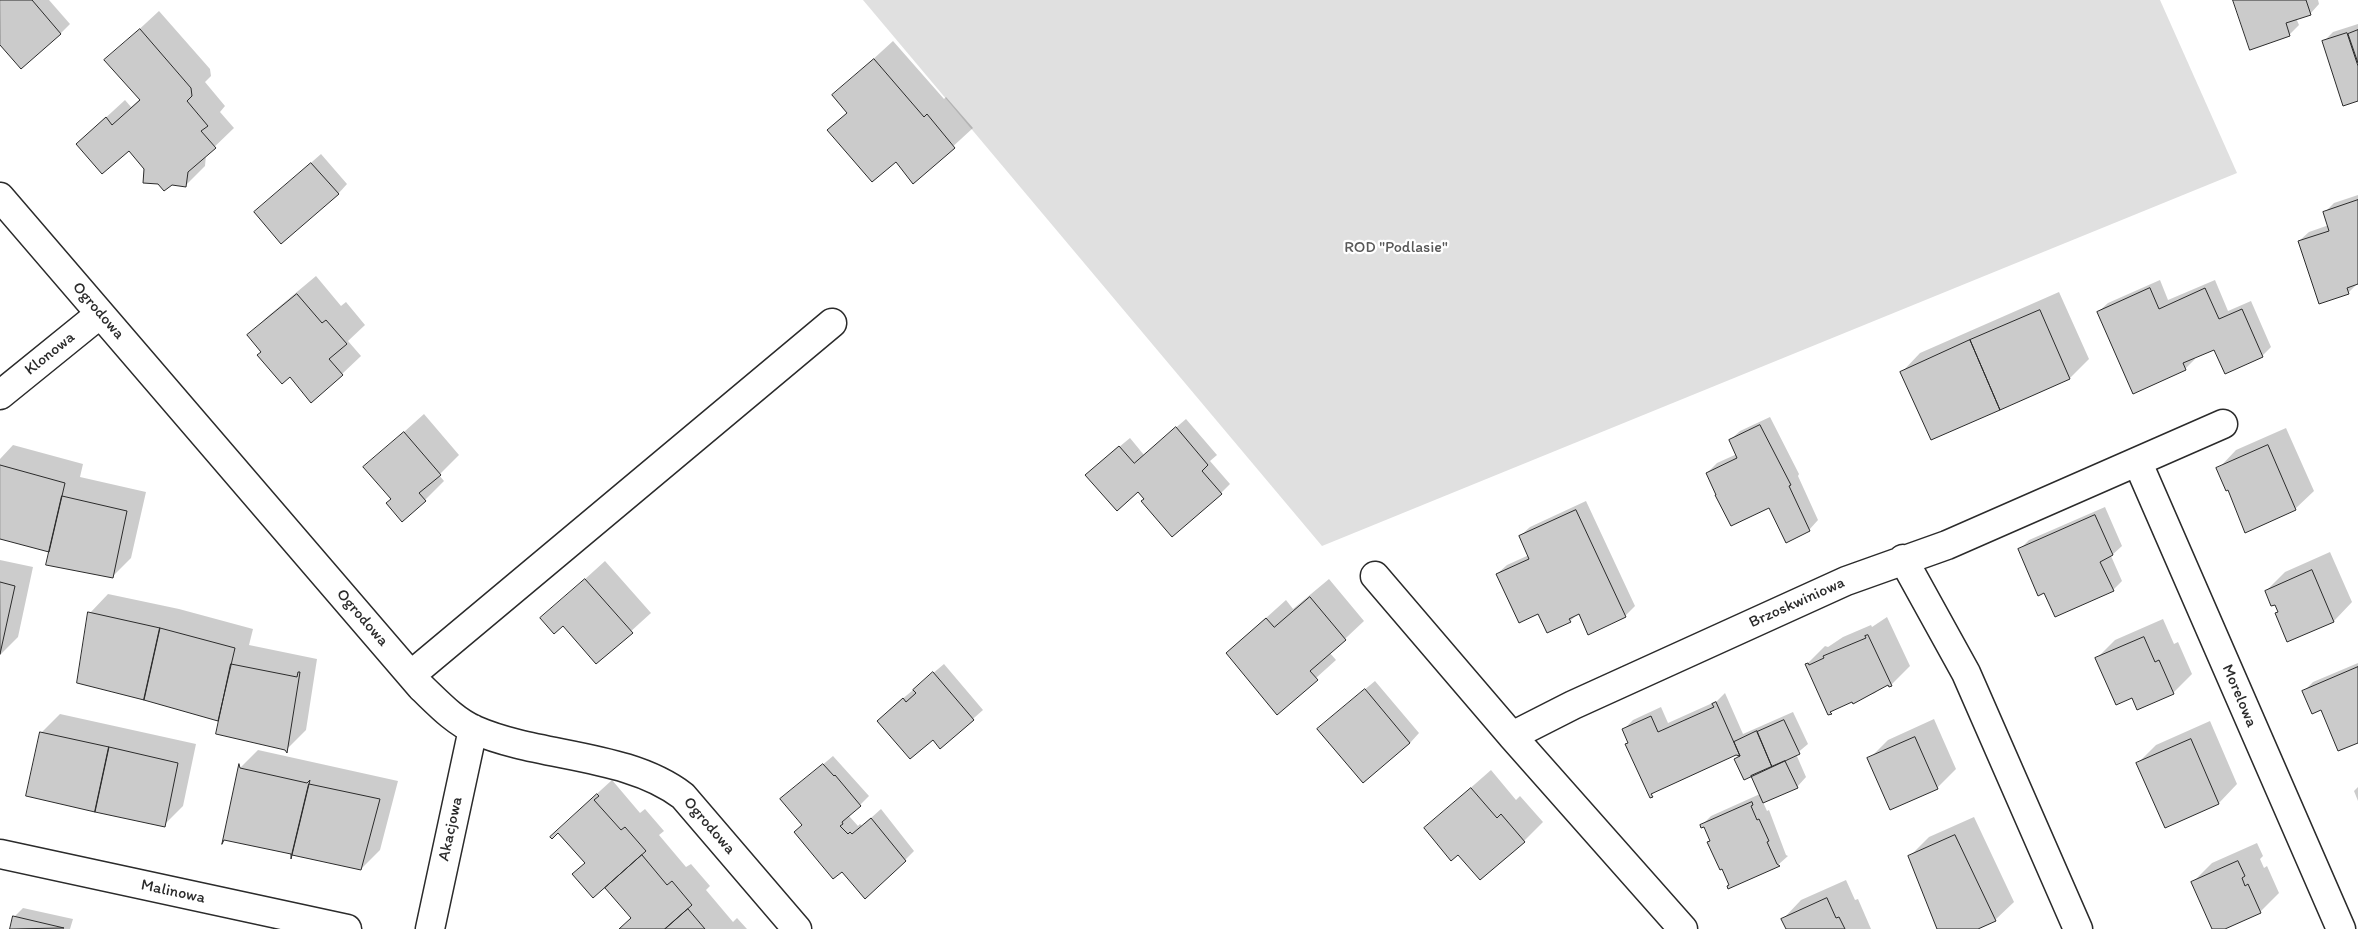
<!DOCTYPE html>
<style>
body{margin:0}
canvas{display:block;background:#fff}
</style>
<canvas width="2358" height="929"></canvas>
<script>
const g = document.querySelector('canvas').getContext('2d');
g.lineJoin = 'round';
function fillPath(path, color) {
  g.fillStyle = color;
  g.fill(path, 'evenodd');
}
function stroke(path, color, width, dash) {
  g.strokeStyle = color;
  g.lineWidth = width;
  g.lineCap = dash ? 'butt' : 'round';
  g.setLineDash(dash || []);
  g.stroke(path);
}
function label(font, color, halo, rows, align = 'center') {
  g.font = font + ' Itim,sans-serif';
  g.lineWidth = 4.5;
  g.setLineDash([]);
  g.textBaseline = 'middle';
  g.strokeStyle = halo;
  g.fillStyle = color;
  for (const [text, x, y, turn = 0] of rows) {
    g.save();
    g.translate(x, y);
    g.rotate((+turn || 0) * Math.PI / 180);
    g.textAlign = isNaN(turn) ? turn : align;
    if (halo) g.strokeText(text, 0, 0);
    g.fillText(text, 0, 0);
    g.restore();
  }
}
fillPath(new Path2D(`
 M863,0h1297l77,173 -915,373z`), '#e0e0e0');
fillPath(new Path2D(`
 M0,0h49l21,24 -10,10 -60,9z
 M2234,0h84l1,4 -9,10 -14,4 3,7 -10,10z
 M159,11l51,58 1,7 -6,6 20,24 -5,6 14,16 -28,27 -1,11 -19,19 -41,-17 -16,-19 -52,-5 48,-44 6,7 9,-8 -34,-39z
 M2358,24v76l-35,-58 10,-10z
 M893,41l51,58 2,-2 27,31 -60,55 -17,-23 -67,-29 19,-19 -14,-17z
 M321,154l26,30 -9,10 -73,9z
 M2358,195v88l-10,10 -49,-52 10,-9 20,-7 -4,-13 9,-9z
 M316,276l25,30 5,-4 19,23 -17,16 13,15 -19,18 -52,2 -28,-25 -13,-16 18,-18z
 M2160,280l8,20 47,-20 13,31 23,-10 20,46 -9,9 -48,-8 -20,9 1,2 -10,10 -87,-57 10,-9z
 M2059,292l30,67 -19,19 -139,61 -29,-67 18,-19z
 M424,414l35,41 -20,20 5,6 -19,19 -33,-1 -27,-32z
 M1770,417l29,57 -1,2 20,44 -9,10 -102,-57 10,-10 20,-9 -7,-14 10,-9z
 M1186,419l31,36 -7,6 20,23 -9,9 -76,6 -7,-8 -42,-25 34,-28 14,17z
 M2286,428l28,63 -19,18 -77,-40 18,-19z
 M13,445l70,19 -3,13 66,15 -15,66 -19,19 -61,-26 -51,-13v-79z
 M1586,501l49,105 -10,10 -36,17 -10,-20 -9,8 -31,-9 -42,-38 10,-9 22,-10 -9,-19 10,-9z
 M2105,507l17,39 -11,10 11,25 -9,9 -68,2 -26,-42 10,-10z
 M2330,552l22,50 -18,19 -46,20 -12,-27 3,-3 -4,-8 -9,-12 19,-19z
 M0,560l33,7 -15,70 -18,18z
 M605,561l46,52 -54,49 -34,-38 -21,-6z
 M1329,579l35,42 -34,32 6,7 -59,53 -50,-60 59,-53 7,9z
 M108,594l71,15 74,20 -4,16 68,14 -11,71 -19,19 -67,-29 -142,-38 12,-69z
 M1887,617l23,49 -19,19 -2,-1 -10,4 -4,5 -39,15 -7,6 -23,-49 19,-19 3,1 15,-10 28,-12 1,2z
 M2163,619l11,25 4,-2 14,32 -19,19 -41,3 -35,-38 18,-18z
 M2358,663v78l-54,-50 9,-9z
 M944,664l39,46 -42,37 -8,-9 -45,-27z
 M1375,681l44,52 -9,10 -82,-23z
 M1725,693l18,41 50,-22 15,32 -12,10 10,23 -9,10 -34,15 4,9 2,-1 17,45 2,1 -9,8 -50,23 1,-3 -21,-42 2,-2 -7,-15h-2l9,-9 49,-22 -9,-20 -15,-15 2,-2 -2,-3 -77,35 -9,7 -27,-66 10,-10 28,-13 7,16 49,-22z
 M60,714l136,30 -13,62 -19,19 -123,-92z
 M1934,719l22,50 -19,19 -68,-29 19,-19z
 M2210,721l27,63 -18,19 -82,-39 19,-19z
 M258,750l140,31 -18,69 -19,19 -137,-30 15,-70z
 M833,756l36,40 -20,20 9,10 2,-2 2,2 19,-17 33,42 -9,9 -102,-35 -21,-26z
 M1491,770l25,30 4,-4 23,26 -19,19 -66,12 -33,-25z
 M612,780l28,33 5,-4 19,22 -5,4 27,32 5,-3 19,22 -4,4 27,32 4,-4 10,11h-126l11,-12 -46,-55 -9,-50z
 M2358,787v14l-4,-10z
 M1974,817l40,85 -19,18 -20,9h-36l-29,-73 19,-19z
 M2257,843l6,13 -3,3 4,9 3,-2 12,27 -19,19 -38,17h-9l-20,-47 19,-19z
 M1846,880l9,20 3,-1 13,30h-84l-4,-10 18,-19z
 M23,908l50,11 -3,10h-59l3,-12z`), '#0003');
const building = new Path2D(`
 M0,0h32l29,34 -40,35 -21,-24z
 M2233,0h73l5,15 -25,8 4,13 -40,14z
 M140,29l51,59 1,8 -5,5 21,25 -7,5 15,17 -28,24 -2,15 -14,-2 -8,6 -6,-7 -15,-1 1,-14 -15,-18 -27,23 -26,-30 30,-27 6,8 28,-25 -36,-40z
 M2358,30v33l-10,-29z
 M2347,33l11,33v35l-15,5 -21,-65z
 M874,59l50,58 3,-3 28,34 -42,36 -17,-22 -24,20 -45,-52 20,-17 -15,-18z
 M311,163l28,31 -58,50 -27,-32z
 M2358,200v84l-11,4 2,6 -30,10 -21,-63 31,-10 -6,-19z
 M2150,288l9,21 46,-21 14,31 23,-10 21,48 -38,17 -11,-24 -31,13 3,7 -53,24 -36,-82z
 M297,294l25,29 4,-3 21,24 -18,15 14,16 -32,28 -21,-26 -8,7 -25,-29 4,-3 -14,-17z
 M2040,310l30,69 -70,31 -30,-70z
 M1970,340l30,70 -69,30 -31,-68z
 M1760,425l31,60 -2,1 21,45 -24,12 -17,-35 -38,18 -16,-31h1l-10,-22 31,-15 -8,-18z
 M1176,427l32,38 -6,6 20,23 -50,43 -31,-36 3,-2 -6,-7 -21,19 -32,-36 34,-29 15,17z
 M404,432l37,43 -22,18 7,8 -24,21 -16,-19 5,-4 -28,-32z
 M2268,445l28,65 -51,23 -17,-43 -2,1 -10,-23z
 M0,465l65,18 -16,69 -49,-13z
 M62,496l65,15 -14,67 -67,-13z
 M1576,510l50,107 -38,18 -9,-21 -10,5 2,3 -24,11 -9,-19 -19,9 -23,-49 33,-15 -10,-23z
 M2095,515l18,40 -13,7 14,29 -59,26 -11,-24 -6,3 -20,-47z
 M2312,570l22,52 -47,20 -12,-29 3,-1 -3,-7 -4,1 -6,-15z
 M585,579l48,54 -37,31 -33,-38 -9,8 -14,-16z
 M0,582l15,4 -15,68z
 M1310,597l36,43 -36,31 8,9 -41,35 -51,-62 40,-35 8,9z
 M88,612l72,16 -16,72 -67,-17z
 M160,628l75,20 -17,73 -74,-21z
 M1868,635l24,51 -3,1 -1,-2 -35,19 -1,-2 -22,10 2,2 -4,1 -23,-51 3,-1 1,2 15,-7 -1,-2 43,-18 -1,-2z
 M2144,637l11,25 4,-2 15,34 -37,16 -5,-12 -16,7 -21,-47z
 M231,664l66,13 1,-5h2l-13,81 -2,-3 -69,-16z
 M2358,667v76l-20,8 -17,-41 -9,4 -10,-23z
 M933,672l41,48 -34,29 -7,-9 -23,19 -33,-38 26,-23 3,4 10,-9 -3,-3z
 M1365,689l45,54 -47,40 -46,-54z
 M1716,702l24,54 -4,-1 -85,39 2,3 -3,1 -25,-54 3,-1 -6,-14 29,-13 7,16 56,-25 -2,-3z
 M1784,720l16,34 -28,13 -15,-35z
 M1757,731l15,36 -28,13 -10,-21 6,-3 -6,-14z
 M40,732l69,15 -14,65 -69,-16z
 M1915,737l23,52 -48,21 -23,-52z
 M2191,739l28,65 -54,24 -29,-65z
 M109,747l69,16 -13,64 -70,-15z
 M1785,761l13,27 -35,15 -12,-27z
 M239,764l1,4 67,15 3,-3 -19,79v-5l-67,-14 -2,4z
 M823,764l11,12 1,-1 26,31 -19,16 1,2 -3,2 8,8 2,-2 2,2 19,-16 35,43 -41,38 -23,-27 -9,7 -39,-47 8,-7 -22,-26z
 M309,784l71,15 -19,71 -69,-15z
 M1471,788l26,30 4,-4 24,28 -45,38 -22,-25 -7,6 -27,-33z
 M597,794l2,2 -5,4 27,30 4,-3 21,24 -53,47 -21,-24 13,-11 -27,-30 -6,6 -2,-2z
 M1752,802l1,3 -2,1 6,14 2,-1 10,22 -2,1 10,22 3,2 -52,23 -1,-3 2,-1 -7,-16 -2,1 -13,-28 3,-1 -6,-14 -3,1 -1,-3z
 M1955,835l41,86 -18,8h-41l-29,-73z
 M642,855l25,30 5,-4 20,24 -27,24h-46l12,-11 -26,-30z
 M2238,861l7,15 -3,2 3,8 3,-2 13,29 -36,16h-13l-21,-47z
 M1827,898l9,20 3,-1 6,12h-59l-5,-10z
 M688,909l17,20h-40z
 M13,916l51,12 -54,1z`);
fillPath(building, '#cbcbcb');
stroke(building, '#2b2b2b', 1);
const minor = new Path2D(`
 M0,197l421,490c16,15 33,34 54,43 64,28 152,23 208,66l114,133
 M0,395l100,-81
 M2138,463l203,466
 M1903,559l63,114 112,256
 M1375,576l137,160 61,-31 273,-124 101,-36 276,-121
 M411,675l421,-352
 M1512,736l171,193
 M0,854l347,75
 M430,929l43,-200`);
stroke(minor, '#2b2b2b', 31);
stroke(minor, '#fff', 28);
label('16px', '#585858', '#fff', [
 ["ROD \"Podlasie\"",1396,248]
]);
label('16px', '#2b2b2b', '#fff', [
 ["Ogrodowa",98,311,49],
 ["Klonowa",50,354,-39],
 ["Brzoskwiniowa",1797,603,-24],
 ["Ogrodowa",362,618,49],
 ["Morelowa",2239,696,67],
 ["Ogrodowa",709,826,49],
 ["Akacjowa",451,829,-78],
 ["Malinowa",173,892,12]
]);
</script>
